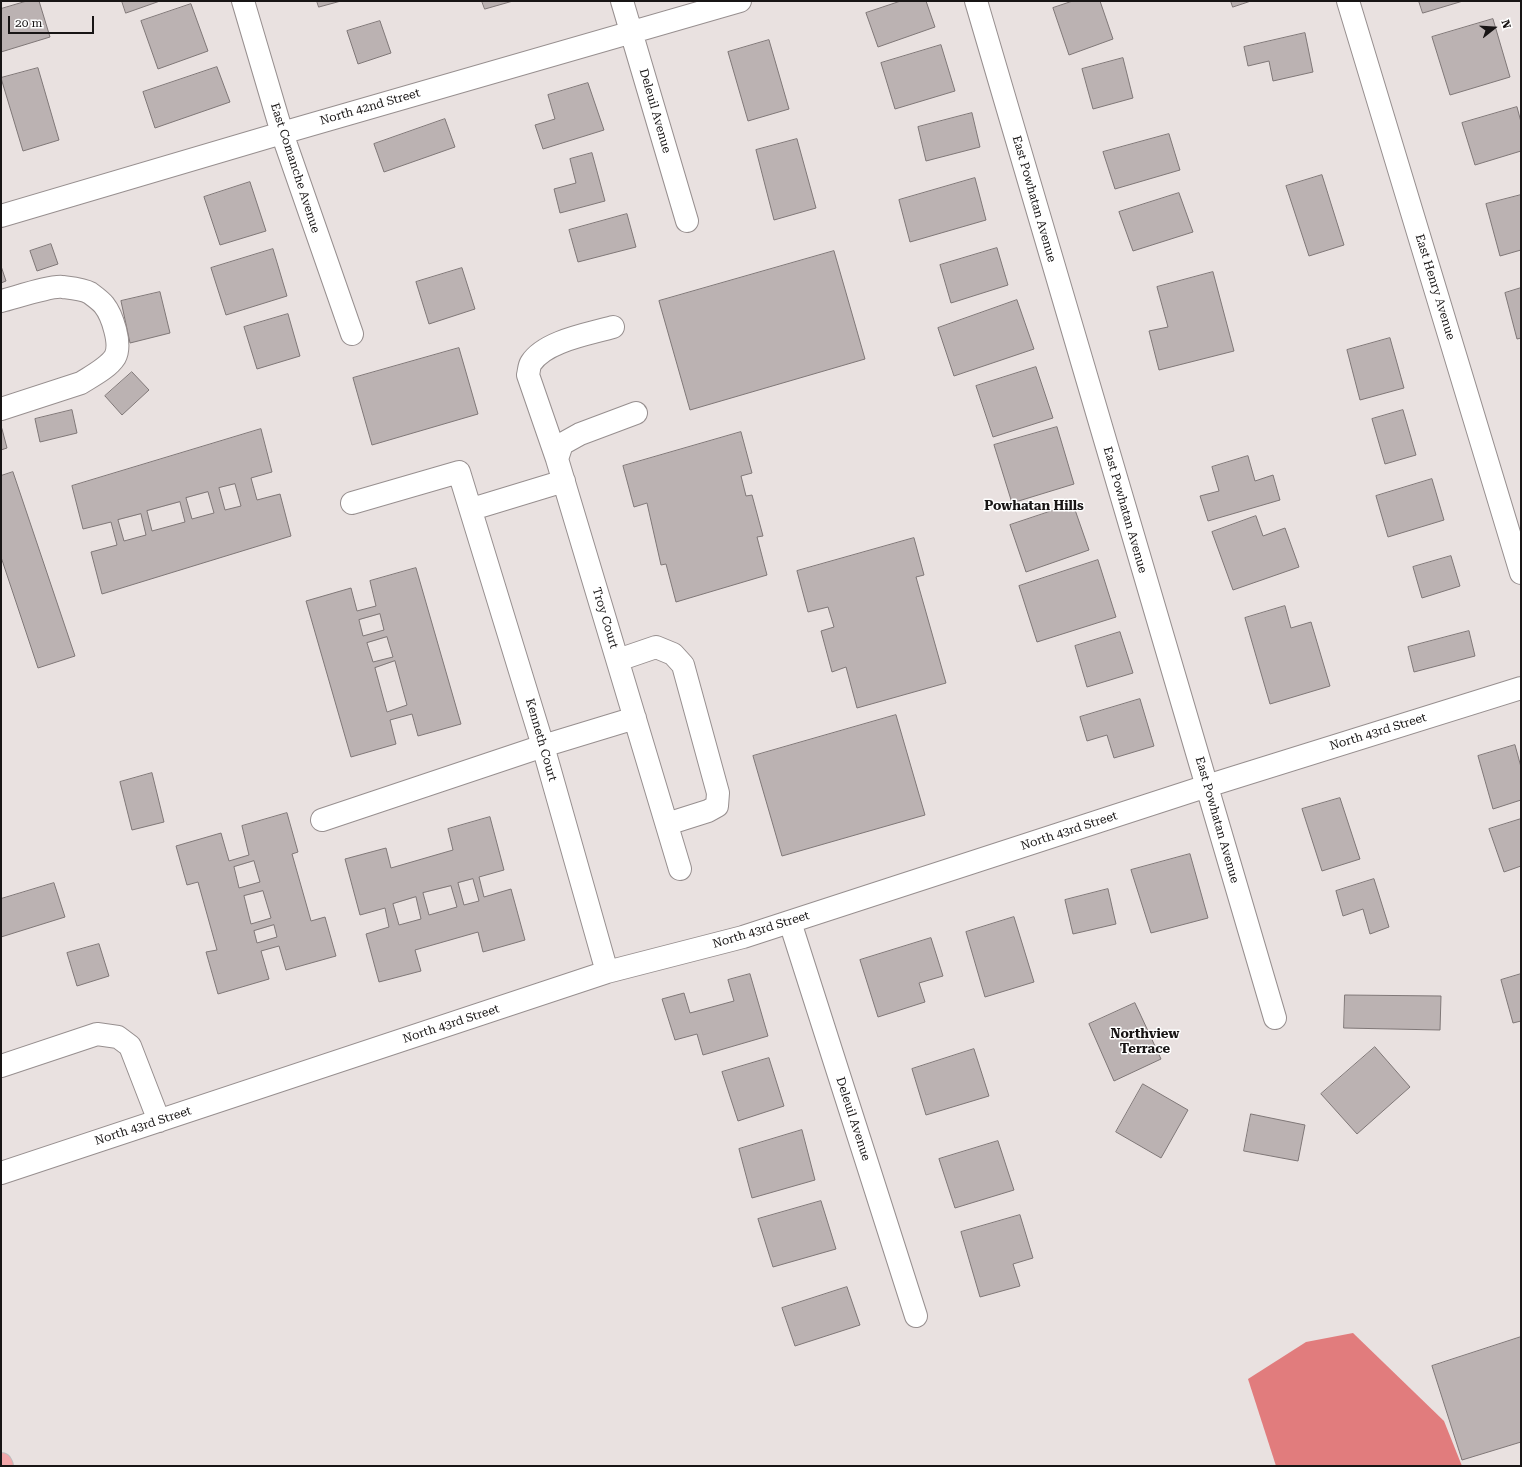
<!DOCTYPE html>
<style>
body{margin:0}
#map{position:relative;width:1522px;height:1467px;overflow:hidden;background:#e9e1e0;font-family:"Roboto Serif",serif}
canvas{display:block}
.frame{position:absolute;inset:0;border:2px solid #181515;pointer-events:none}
.north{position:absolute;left:1474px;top:8px;width:40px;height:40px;-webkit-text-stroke:3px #fff;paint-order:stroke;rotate:73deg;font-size:11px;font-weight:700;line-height:16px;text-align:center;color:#181515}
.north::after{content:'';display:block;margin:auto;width:14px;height:18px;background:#181515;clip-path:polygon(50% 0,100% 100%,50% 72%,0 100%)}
.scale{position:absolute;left:8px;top:16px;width:86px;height:18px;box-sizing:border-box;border:2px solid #181515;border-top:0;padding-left:5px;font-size:12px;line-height:14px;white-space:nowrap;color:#181515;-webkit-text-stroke:3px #fff;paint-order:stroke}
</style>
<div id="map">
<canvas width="1522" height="1467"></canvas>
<div class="frame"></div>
<div class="north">N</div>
<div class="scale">20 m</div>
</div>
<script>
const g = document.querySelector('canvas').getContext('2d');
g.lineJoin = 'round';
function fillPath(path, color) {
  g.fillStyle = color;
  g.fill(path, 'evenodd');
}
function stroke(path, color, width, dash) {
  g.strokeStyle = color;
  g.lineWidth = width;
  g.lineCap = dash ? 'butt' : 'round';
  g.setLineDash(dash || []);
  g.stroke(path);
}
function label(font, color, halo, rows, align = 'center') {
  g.font = font + ' "Roboto Serif",serif';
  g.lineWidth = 3;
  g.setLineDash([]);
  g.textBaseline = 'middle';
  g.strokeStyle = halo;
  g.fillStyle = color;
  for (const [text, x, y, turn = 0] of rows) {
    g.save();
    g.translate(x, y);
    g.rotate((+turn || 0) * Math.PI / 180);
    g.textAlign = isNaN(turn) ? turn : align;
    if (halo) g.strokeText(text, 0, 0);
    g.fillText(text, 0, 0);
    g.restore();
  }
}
fillPath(new Path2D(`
 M1353,1333l91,88 18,45h-186l-28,-87 58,-37z`), '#e17c7d');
const building = new Path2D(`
 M27,1h12l11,36 -49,15v-43z
 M122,1h38l-34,12z
 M317,1h24l-22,6z
 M482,1h31l-28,8z
 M901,1h25l9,26 -57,20 -12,-34z
 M1073,1h27l13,38 -44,16 -16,-47z
 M1231,1h20l-18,6z
 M1419,1h44l-40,12z
 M191,4l17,47 -50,18 -17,-48z
 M1493,19l17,58 -60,18 -18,-58z
 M380,21l11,32 -33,11 -11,-33z
 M1305,33l8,39 -40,9 -4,-20 -21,5 -4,-19z
 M769,40l20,69 -41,12 -20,-69z
 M941,45l14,46 -60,18 -14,-46z
 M1123,58l10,40 -40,11 -11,-40z
 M217,67l13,35 -75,26 -12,-36z
 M38,68l21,72 -36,11 -22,-73z
 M588,83l16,47 -61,19 -8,-24 20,-6 -7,-24z
 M1517,107l4,15v29l-46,14 -13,-42z
 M972,113l8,34 -54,14 -8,-34z
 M445,119l10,28 -71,25 -10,-28z
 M1169,134l11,36 -65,19 -12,-37z
 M797,139l19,69 -42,12 -18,-70z
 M592,153l13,48 -45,12 -6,-24 22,-6 -6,-24z
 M1322,175l22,70 -35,11 -23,-70z
 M975,178l11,42 -76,22 -11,-42z
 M250,182l16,49 -46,14 -16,-48z
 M1179,193l14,39 -60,19 -14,-39z
 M1521,195v55l-21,6 -14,-52z
 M627,214l9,33 -58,15 -9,-32z
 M51,244l7,20 -21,7 -7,-20z
 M997,248l11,37 -57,18 -11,-38z
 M273,249l14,47 -61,19 -15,-47z
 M834,251l31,108 -175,51 -31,-109z
 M1,266l5,15 -5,2z
 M462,268l13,41 -46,15 -13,-42z
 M1213,272l21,79 -75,19 -10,-39 19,-4 -11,-40z
 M1521,288v50l-4,1 -12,-46z
 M160,292l10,41 -40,10 -9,-42z
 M1017,300l17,49 -80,27 -16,-48z
 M288,314l12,42 -43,13 -13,-42z
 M1390,338l14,50 -44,12 -13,-50z
 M459,348l19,66 -106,31 -19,-67z
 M1036,367l17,51 -60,19 -17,-51z
 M132,372l17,18 -27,25 -17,-19z
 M72,410l5,23 -37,9 -5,-23z
 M1403,410l13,45 -31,9 -13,-45z
 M1057,427l17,57 -62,19 -18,-58z
 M2,429l5,19 -6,2v-20z
 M261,429l11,43 -21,6 6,22 23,-6 11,42 -189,58 -11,-42 26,-7 -6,-23 -28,7 -11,-43zM235,484l6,22 -16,4 -6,-22zM208,492l6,21 -22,6 -6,-21zM180,502l5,20 -33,9 -5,-20zM141,514l5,21 -22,6 -6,-21z
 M741,432l11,41 -11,3 5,20 6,-1 11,41 -6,1 10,38 -91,27 -10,-38 -5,1 -14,-62 -13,4 -11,-41z
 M1248,456l7,25 18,-6 7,25 -72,21 -8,-25 19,-5 -7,-24z
 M13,472l62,184 -37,12 -37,-111v-81z
 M1432,479l12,41 -56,17 -12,-41z
 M1073,504l16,46 -63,22 -16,-47z
 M1256,516l7,20 22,-8 14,39 -66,23 -21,-58z
 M914,538l10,37 -8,2 30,106 -89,25 -11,-41 -14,5 -11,-41 13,-4 -6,-20 -20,5 -11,-41z
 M1451,556l9,30 -38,12 -9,-31z
 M1098,560l18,57 -79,25 -18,-56z
 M416,568l45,156 -43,12 -6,-22 -22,6 6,24 -45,13 -45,-156 45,-13 6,23 19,-5 -6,-25zM380,614l4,16 -21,6 -4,-16zM387,637l6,20 -20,5 -6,-19zM395,661l12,44 -20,7 -12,-44z
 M1285,606l6,22 20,-6 19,64 -60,18 -25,-86z
 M1469,631l6,25 -61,16 -6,-25z
 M1120,632l13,41 -46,14 -12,-41z
 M1140,699l14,47 -40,12 -7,-23 -20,6 -7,-24z
 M896,715l29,100 -143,41 -29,-100z
 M1515,745l6,22v33l-28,9 -15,-53z
 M152,773l12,49 -32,8 -12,-48z
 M1340,798l20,61 -38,12 -20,-62z
 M287,813l11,39 -6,2 19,67 14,-4 11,39 -50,14 -7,-24 -18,5 8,28 -51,15 -12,-42 11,-2 -19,-68 -11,3 -11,-39 45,-13 8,28 20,-6 -7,-29zM254,861l6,21 -21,6 -5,-21zM263,891l8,27 -20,6 -7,-28zM274,925l3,12 -20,6 -3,-12z
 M490,817l14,53 -25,7 5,20 27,-8 14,51 -42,12 -5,-20 -63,18 6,21 -42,11 -13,-48 23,-7 -4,-19 -25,7 -15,-56 41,-11 5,20 62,-18 -5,-21zM473,879l6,22 -15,4 -6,-22zM451,886l6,21 -28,8 -6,-22zM416,897l5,22 -22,6 -6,-21z
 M1521,819v47l-17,6 -15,-43z
 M1190,854l18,64 -57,15 -20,-63z
 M1374,879l15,48 -19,7 -7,-25 -20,7 -7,-25z
 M54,883l11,34 -64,20v-38z
 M1108,889l8,35 -43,10 -8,-34z
 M1014,917l20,65 -49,15 -19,-65z
 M931,938l12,38 -24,7 6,19 -47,15 -18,-57z
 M99,944l10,32 -32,10 -10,-33z
 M750,974l18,62 -65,19 -6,-21 -22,6 -13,-41 22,-6 6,20 44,-12 -6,-21z
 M1521,974v47l-8,2 -12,-43z
 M1345,995l96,1 -1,34 -96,-2z
 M1135,1003l26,56 -47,22 -25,-57z
 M1375,1047l35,40 -53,47 -36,-40z
 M974,1049l15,47 -63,19 -14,-46z
 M769,1058l15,48 -46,15 -16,-49z
 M1143,1084l45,26 -27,48 -45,-26z
 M1251,1114l54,11 -7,36 -54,-10z
 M802,1130l13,50 -63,18 -13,-49z
 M998,1141l16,49 -59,18 -16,-49z
 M821,1201l15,48 -63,18 -15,-48z
 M1020,1215l13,43 -20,6 7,22 -40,11 -19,-65z
 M847,1287l13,38 -65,21 -13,-38z
 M1521,1337v105l-59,18 -30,-94z`);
fillPath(building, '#bbb2b2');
stroke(building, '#7f7777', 1);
const minor = new Path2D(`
 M243,1l39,132 70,201
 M622,1l65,220
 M976,1l299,1017
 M1348,1l173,572
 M1,216l281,-83 458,-132
 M1,301c13,-3 51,-16 62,-14 8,1 20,2 27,6 4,3 11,8 14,12 8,10 18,39 11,52 -7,11 -23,19 -34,26l-80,26
 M636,413l-56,21 -18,10 -5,15 123,410
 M557,459l-29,-84c1,-4 1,-9 3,-12 14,-22 58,-29 82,-36
 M352,503l107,-31 84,274 64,226
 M472,509l92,-28
 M618,660l38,-13 17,7 10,11 35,128 -1,13 -9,5 -41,13
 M322,820l221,-74 92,-28
 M790,922l126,394
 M1,1066l96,-32 21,3 12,9 29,75
 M1,1173l606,-201 136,-35 464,-151 314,-98`);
const major = new Path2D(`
 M1,1464l1,2`);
stroke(minor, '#978f8f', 24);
stroke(major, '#bebdbd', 24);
stroke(minor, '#fff', 22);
stroke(major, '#f2a7aa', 22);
label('12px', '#181515', '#fff', [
 ["North 42nd Street",370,107,-16],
 ["Deleuil Avenue",655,111,74],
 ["East Comanche Avenue",295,168,72],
 ["East Powhatan Avenue",1034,199,74],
 ["East Henry Avenue",1435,287,73],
 ["East Powhatan Avenue",1125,510,74],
 ["Troy Court",605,618,73],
 ["North 43rd Street",1378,732,-17],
 ["Kenneth Court",541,740,74],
 ["East Powhatan Avenue",1217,820,74],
 ["North 43rd Street",1069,831,-18],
 ["North 43rd Street",761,930,-17],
 ["North 43rd Street",451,1024,-18],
 ["Deleuil Avenue",853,1119,72],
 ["North 43rd Street",143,1126,-18]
]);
label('bold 13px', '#181515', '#fff', [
 ["Powhatan Hills",1034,506],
 ["Northview",1145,1034],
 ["Terrace",1145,1049]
]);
</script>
